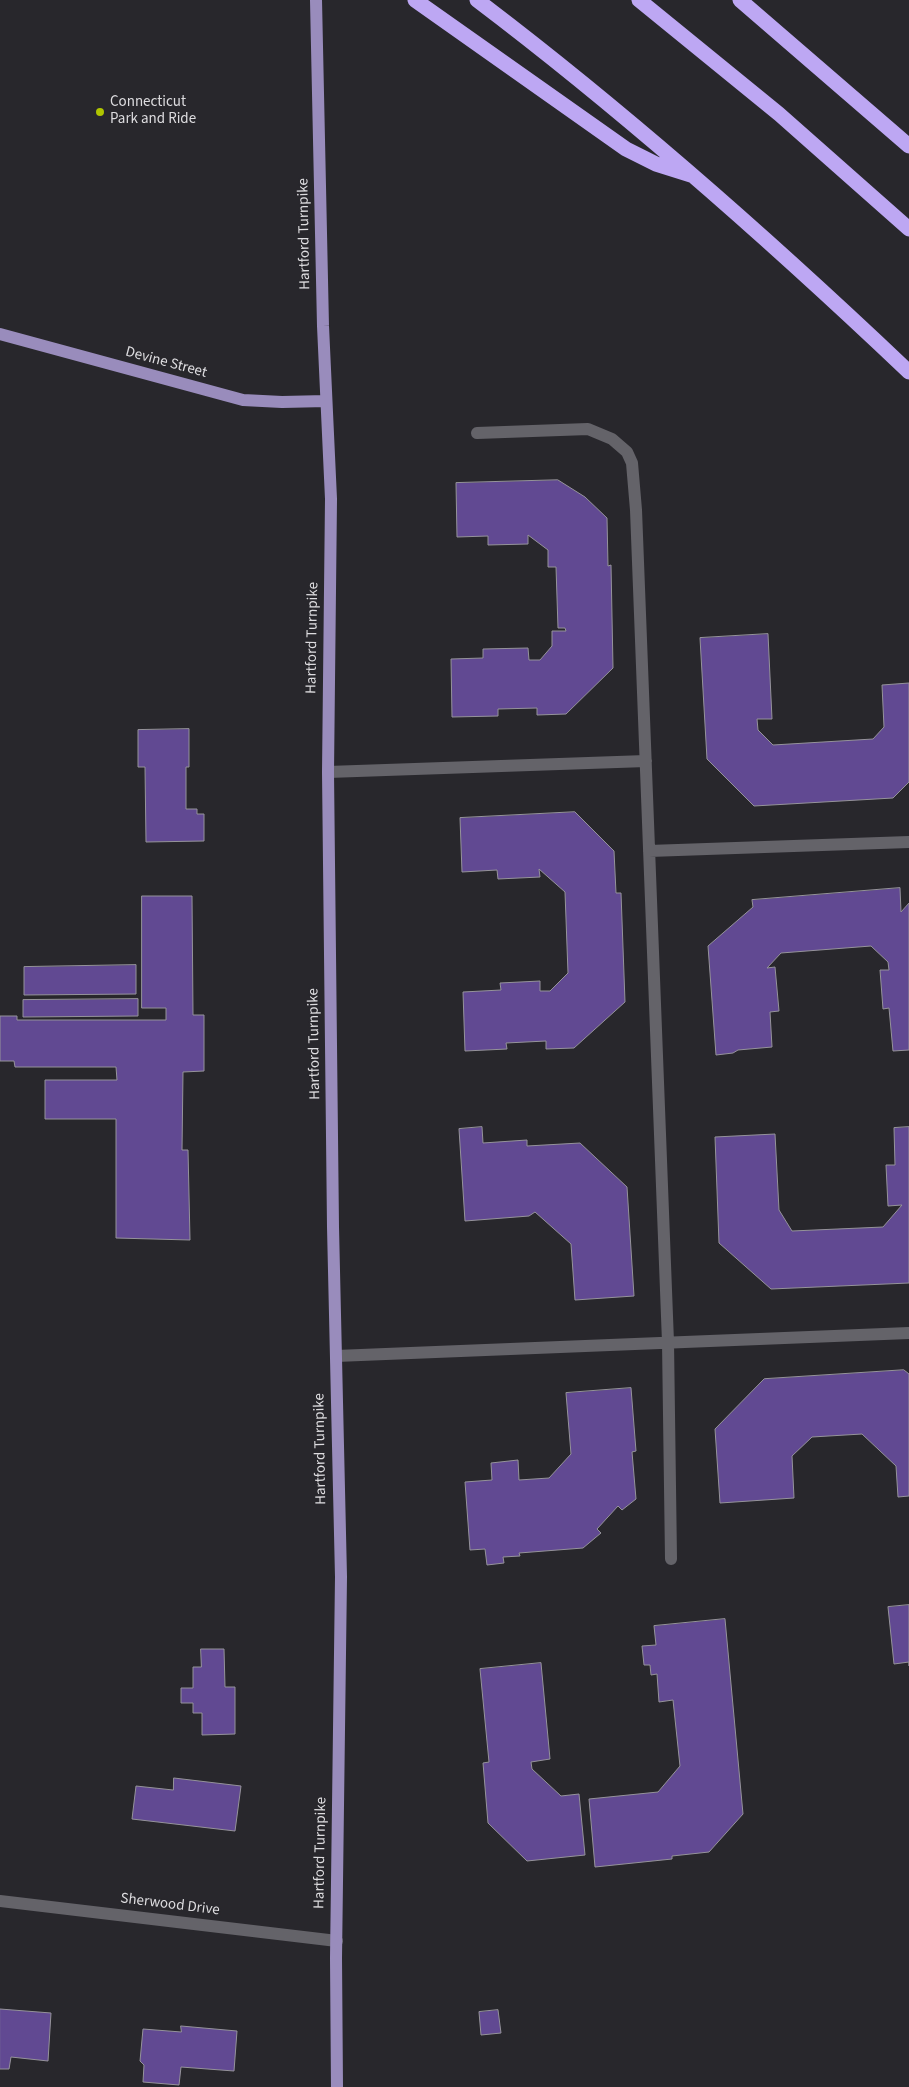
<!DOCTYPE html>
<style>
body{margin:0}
canvas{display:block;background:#28272c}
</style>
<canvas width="909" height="2087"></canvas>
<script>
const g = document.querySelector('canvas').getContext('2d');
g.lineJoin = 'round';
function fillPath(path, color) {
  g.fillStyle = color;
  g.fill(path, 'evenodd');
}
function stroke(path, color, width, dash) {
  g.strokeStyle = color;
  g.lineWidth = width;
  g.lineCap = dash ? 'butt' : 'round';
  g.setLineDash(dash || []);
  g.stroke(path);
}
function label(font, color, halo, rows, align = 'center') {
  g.font = font + ' "Source Sans 3",sans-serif';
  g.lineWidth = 4;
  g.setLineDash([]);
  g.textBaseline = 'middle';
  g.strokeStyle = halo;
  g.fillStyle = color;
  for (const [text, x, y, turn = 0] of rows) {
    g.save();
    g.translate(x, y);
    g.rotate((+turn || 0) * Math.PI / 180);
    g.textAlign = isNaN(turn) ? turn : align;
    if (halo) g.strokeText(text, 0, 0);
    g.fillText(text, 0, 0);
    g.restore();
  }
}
const building = new Path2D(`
 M558,480l27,17 22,21 1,48 3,-1 2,103 -47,46 -29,1v-7l-39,1v7l-46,1 -1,-58 32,-1v-9l45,-1 1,12h11l12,-14v-15h14l-1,-3h-7l-2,-61h-8v-17l-20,-15v9l-40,1v-9l-31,1 -1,-54z
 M768,634l4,85h-15l1,11 15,15 100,-6 11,-12 -2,-42 27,-2v99l-16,16 -139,8 -47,-47 -7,-121z
 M189,729v38h-3v42h11v5h7v27l-58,1 -1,-75h-7v-37z
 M575,812l39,39 2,42h5l4,109 -51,46 -28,1v-8l-40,2 1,6 -42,2 -2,-59 38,-2 -1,-7 40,-2v10h10l18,-18 -3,-81 -26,-23 1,8 -42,2 -1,-9 -35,2 -2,-54z
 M900,888l1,24 8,-9v147l-16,1 -4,-43 -6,1 -3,-39h9l-1,-8 -17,-16 -90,7 -14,15 8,-1 4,44 -9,1 2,35 -34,3 -5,3 -17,2 -8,-109 45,-39 -1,-7z
 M142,896h50l1,119h11v56l-21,1 -1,78h6l2,90 -74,-2v-119h-71v-39h72l-1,-13h-101l-1,-6h-14v-45h17v4h149v-12h-24z
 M136,965v29l-112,1v-28z
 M138,999v17l-115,1v-17z
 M482,1127l1,16 44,-3v6l53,-3 47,44 7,109 -59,4 -4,-56 -36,-32 -6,4 -64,5 -6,-92z
 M909,1127v156l-138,6 -52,-46 -4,-106 60,-3 4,76 13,21 91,-4 19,-22 -14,1 -2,-41h9l-1,-37z
 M904,1370l5,4v122l-11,1 -2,-31 -34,-32 -50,3 -20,19 2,42 -74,5 -5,-74 49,-50z
 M631,1388l5,63 -4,1 4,47 -14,11 -4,-4 -21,23 4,4 -18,15 -64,5 1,3 -17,1 1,6 -17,2 -2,-16 -15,1 -5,-68 27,-2 -1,-17 27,-3 1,20 30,-2 22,-24 -5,-61z
 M909,1605v61v-4l-15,2 -6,-57z
 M725,1619l18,195 -34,38 -37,4v3l-77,8 -6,-68 69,-7 22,-26 -7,-66 -14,2 -2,-28 -6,1 -1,-10h-6l-2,-19 14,-1 -2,-19z
 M201,1649h23l1,38h10v47l-33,1v-22h-9v-10h-12v-15h12v-21h8z
 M541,1663l9,96 -19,3 1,7 29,27 18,-2 6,61 -58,6 -39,-38 -5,-60 6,-1 -9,-93z
 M174,1778l67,8 -6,45 -103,-12 4,-33 37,4z
 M0,2009l51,4 -3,48 -37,-4 -2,12h-9z
 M498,2010l3,23 -20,2 -2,-23z
 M181,2026l56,5 -3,40 -53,-4 -2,18 -36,-3 1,-17 -4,-4 3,-32 38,3z`);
fillPath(building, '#614992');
stroke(building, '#95939a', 1);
stroke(new Path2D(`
 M477,433l111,-4 24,10 15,13 5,11 4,47 32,832 3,217
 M328,772l318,-11
 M649,851l260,-9
 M336,1356l573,-23
 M0,1901l337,40`), '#646369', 12);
stroke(new Path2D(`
 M316,0l7,326 8,173 -3,273 5,455 8,350 -5,381 1,129
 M0,334l243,66 39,2 44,-1`), '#998cbc', 12);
stroke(new Path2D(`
 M415,0l211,149 30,15 35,11
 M477,0c152,115 294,241 432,372
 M639,0l140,114 130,115
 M740,0l169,146`), '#bda7f3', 15);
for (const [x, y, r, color] of [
 [100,112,5,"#b0c500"]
]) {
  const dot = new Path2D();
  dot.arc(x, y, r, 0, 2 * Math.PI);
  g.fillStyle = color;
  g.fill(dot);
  stroke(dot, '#28272c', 2);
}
label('15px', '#dddcdf', '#28272c', [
 ["Connecticut",110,103],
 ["Park and Ride",110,120]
], 'left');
label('15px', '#dddcdf', '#28272c', [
 ["Hartford Turnpike",305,234,-91],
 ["Devine Street",166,363,15],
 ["Hartford Turnpike",313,638,-89],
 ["Hartford Turnpike",315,1044,-91],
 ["Hartford Turnpike",321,1449,-91],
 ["Hartford Turnpike",321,1853,-89],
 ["Sherwood Drive",170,1905,7]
]);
</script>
